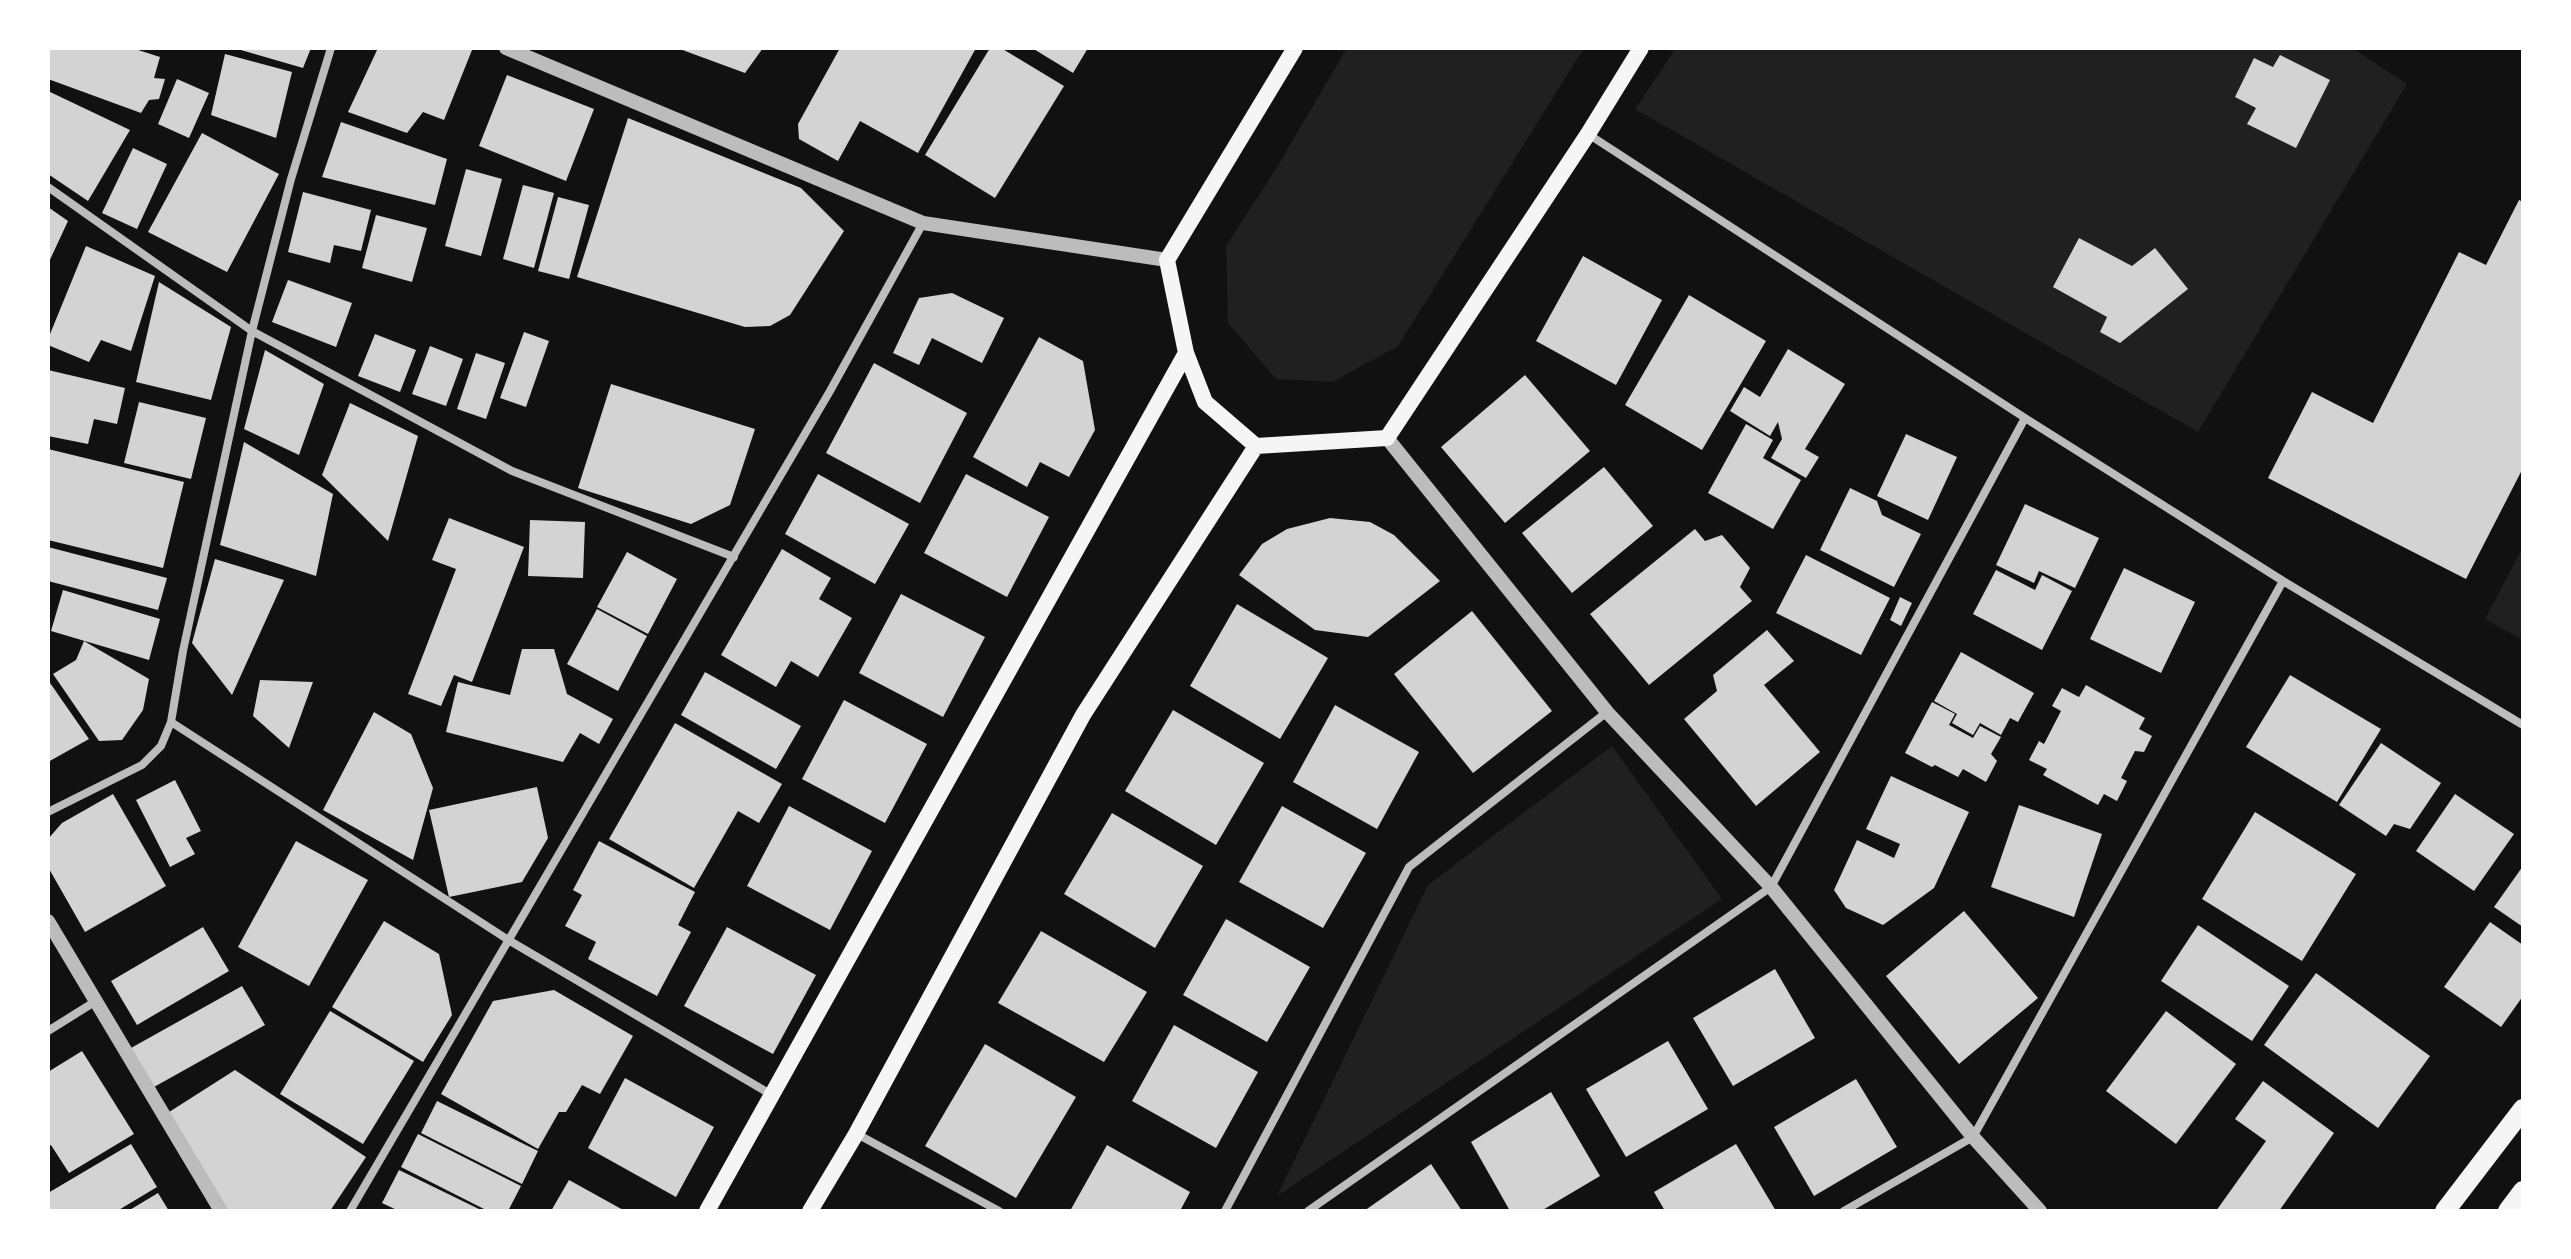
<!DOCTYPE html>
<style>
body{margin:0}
#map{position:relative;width:2571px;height:1259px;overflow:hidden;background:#111;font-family:Manrope,sans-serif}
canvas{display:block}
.frame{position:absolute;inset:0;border:50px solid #fff;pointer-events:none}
</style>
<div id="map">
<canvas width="2571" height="1259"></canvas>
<div class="frame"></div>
</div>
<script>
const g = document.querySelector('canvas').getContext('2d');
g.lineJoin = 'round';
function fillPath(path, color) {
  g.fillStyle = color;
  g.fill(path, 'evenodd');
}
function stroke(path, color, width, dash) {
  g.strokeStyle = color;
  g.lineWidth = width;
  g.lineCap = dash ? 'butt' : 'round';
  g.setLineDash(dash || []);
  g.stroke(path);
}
fillPath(new Path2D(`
 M1347,48h237l-186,298 -65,36 -57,-3 -48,-56 -2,-77 51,-79z
 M1676,48h676l55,36 -209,348 -563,-323z
 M2523,547v93l-38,-21z
 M1612,746l110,153 -445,297 151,-311z`), '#202020');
fillPath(new Path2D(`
 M48,48h84l28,9 -6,21 11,1 -6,20 -10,1 -8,13 -93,-34z
 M234,48h77l-8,20z
 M378,48l94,2 -28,70 -21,-8 -16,21 -59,-21z
 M677,48h86l-18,25z
 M840,48h136l-58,105 -58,-32 -22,40 -39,-22 -1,-15z
 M990,48h11l63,38 -69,112 -70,-43z
 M1032,48h56l-15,25z
 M225,54l67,18 -16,66 -65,-23z
 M2280,55l50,25 -34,68 -49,-24 9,-16 -21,-11 19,-39 19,9z
 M507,75l87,34 -28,72 -87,-35z
 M177,79l32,14 -20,45 -31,-14z
 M48,91l82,39 -42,71 -40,-27z
 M628,118l173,70 43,43 -54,84 -20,11 -25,1 -168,-50z
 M341,122l106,37 -12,46 -113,-28z
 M202,133l77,41 -52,98 -79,-40z
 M133,148l34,16 -30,65 -35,-16z
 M466,169l36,10 -21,77 -36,-10z
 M523,185l31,8 -20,75 -31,-9z
 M303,192l68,18 -10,41 -27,-6 -4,18 -42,-11z
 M558,197l31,8 -20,74 -31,-8z
 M2519,200l4,2v266l-57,111 -198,-101 44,-86 61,31 86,-171 27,13z
 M48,207l20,14 -20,43z
 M376,215l51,13 -15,54 -50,-14z
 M2079,238l53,28 23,-18 33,41 -68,54 -20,-11 7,-15 -54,-30z
 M86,246l69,30 -24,75 -30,-11 -12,22 -41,-17v-6z
 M1583,256l79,44 -46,85 -80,-44z
 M288,280l64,23 -16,44 -64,-25z
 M159,282l72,45 -20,73 -75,-18z
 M952,293l52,25 -22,45 -50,-25 -13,27 -26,-12 26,-55z
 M1689,295l77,46 -64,109 -77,-45z
 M524,332l25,9 -23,66 -26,-9z
 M375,334l41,16 -16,42 -42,-16z
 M1039,337l44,24 12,69 -26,47 -29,-15 -13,25 -54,-30z
 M430,346l33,13 -17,47 -34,-12z
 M1788,349l57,35 -40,65 14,8 -13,21 -35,-20 11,-19 -4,-17 -8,14 -40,-25 14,-24 16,10z
 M265,350l59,34 -25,71 -55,-26z
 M476,353l29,10 -19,56 -29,-10z
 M874,363l93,50 -47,90 -94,-50z
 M48,370l77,18 -8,36 -23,-5 -6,25 -40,-8z
 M1525,375l65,76 -85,72 -64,-76z
 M611,384l144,45 -25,76 -39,19 -113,-36z
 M139,402l67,16 -15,61 -67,-16z
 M350,403l68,33 -30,105 -66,-66z
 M1746,424l27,16 -10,18 38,22 -28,49 -65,-36z
 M1906,434l51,23 -29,63 -51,-24z
 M244,442l89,52 -17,82 -96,-31z
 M48,449l136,33 -21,86 -115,-28z
 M1604,467l49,59 -81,67 -50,-60z
 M818,474l91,50 -34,60 -90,-50z
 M966,474l83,43 -42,80 -83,-44z
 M1850,488l27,13 5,14 39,19 -27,53 -74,-37z
 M2025,504l74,34 -24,50 -36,-17 -5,12 -38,-18z
 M449,518l75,29 -52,135 -18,-7 -13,31 -33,-12 48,-125 -24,-9z
 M1330,518l40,4 24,13 46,46 -72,56 -53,-7 -76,-55 23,-31 25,-15z
 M530,520l55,2 -2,56 -55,-2z
 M1695,529l10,12 17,-6 28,33 -10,19 12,14 -103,84 -59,-71z
 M48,547l119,31 -9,32 -110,-29z
 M782,549l49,29 -12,21 33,19 -34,59 -27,-16 -15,26 -55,-32z
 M627,552l50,27 -29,55 -51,-27z
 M1806,555l84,43 -29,57 -85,-42z
 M215,559l69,21 -52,115 -40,-52z
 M2124,568l71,34 -34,71 -71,-34z
 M1996,570l39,20 7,-15 30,16 -30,59 -69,-36z
 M63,590l97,29 -11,41 -98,-29z
 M901,594l84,43 -42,80 -84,-44z
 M1900,597l12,6 -11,23 -11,-6z
 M1237,604l91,54 -48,81 -90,-53z
 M597,609l50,27 -29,55 -51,-27z
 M1472,611l80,100 -79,62 -79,-99z
 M1767,630l27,31 -30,24 56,67 -64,54 -72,-87 33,-28 -4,-16z
 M84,641l65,38 -6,31 -21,30 -23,1 -46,-67 23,-14z
 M522,649h32l13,45 46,25 -14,25 -19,-11 -17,29 -117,-30 12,-50 52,13z
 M1961,652l73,41 -16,29 -8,-4 -9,17 -21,-12 -7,12 -21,-12 5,-9 -23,-13z
 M705,672l96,54 -25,43 -95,-54z
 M2290,675l91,54 -44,73 -91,-55z
 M48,680l41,59 -41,23z
 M260,680l53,2 -24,66 -36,-32z
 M2086,685l59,33 -6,11 13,7 -8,16 -9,-1 -14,27 6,3 -10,20 -13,-7 -6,11 -55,-30 4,-6 -18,-9 10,-19 5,3 17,-33 -9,-5 10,-18 17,9z
 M844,700l83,44 -42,79 -83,-44z
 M1932,702l23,12 -6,11 24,13 7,-12 21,11 -10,17 6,7 -11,21 -23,-13 -5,8 -23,-12 -3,2 -27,-14z
 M1335,705l84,47 -42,77 -84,-47z
 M1173,710l91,53 -48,82 -91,-54z
 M374,712l37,22 22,54 -20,72 -90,-50z
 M675,723l107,61 -23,39 -21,-12 -44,77 -85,-49z
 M2381,743l60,40 -31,46 -16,-5 -8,12 -47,-31z
 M1891,776l78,36 -35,76 -51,37 -37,-17 -12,-18 23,-50 37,18 6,-14 -34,-15z
 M175,780l26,51 -15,7 9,16 -25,13 -34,-67z
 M537,787l11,51 -26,44 -73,15 -20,-87z
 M113,794l53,92 -81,46 -37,-65v-28l14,-16z
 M2455,794l59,40 -40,57 -58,-40z
 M2019,805l83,29 -28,83 -83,-30z
 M789,806l83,45 -42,79 -83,-44z
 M1282,806l84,47 -43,75 -84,-46z
 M2255,812l101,62 -54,87 -100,-62z
 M1112,813l91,53 -48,82 -91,-54z
 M296,841l72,39 -59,106 -71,-39z
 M599,841l96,51 -17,33 13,7 -34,64 -69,-37 8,-17 -31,-16 17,-31 -9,-5z
 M2523,866v61l-29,-20z
 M1964,911l74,87 -79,66 -73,-88z
 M1226,919l84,48 -43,75 -84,-47z
 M384,921l55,33 13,61 -29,47 -91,-55z
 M2490,922l33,23v51l-22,31 -57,-40z
 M2198,925l91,61 -37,55 -91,-60z
 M203,927l26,44 -92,54 -26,-44z
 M727,927l89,48 -43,79 -89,-48z
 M1041,931l106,61 -43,70 -106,-59z
 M1775,969l40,69 -82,48 -40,-68z
 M2316,973l114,83 -52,72 -114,-83z
 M242,986l23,39 -111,62 -23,-39z
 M554,990l79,46 -33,58 -18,-9 -16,27h-7l-21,37 -97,-55 52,-93z
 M330,1011l84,50 -51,83 -83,-50z
 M2166,1011l70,53 -60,80 -70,-53z
 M1174,1025l84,47 -42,76 -84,-47z
 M1668,1041l40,68 -82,48 -40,-68z
 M985,1044l91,53 -60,101 -91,-52z
 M82,1051l52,83 -65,39 -18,-28 -3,2v-75z
 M235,1070l131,87 -36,54h-102l-62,-97z
 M625,1078l89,49 -38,70 -88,-49z
 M1856,1079l41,68 -83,49 -40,-69z
 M2263,1081l71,52 -55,78h-63l50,-70 -31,-22z
 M1551,1092l49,84 -59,35h-31l-39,-69z
 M437,1101l101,50 -16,33 -101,-51z
 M418,1134l103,52 -13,25h-20l-87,-44z
 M131,1144l26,43 -40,24h-69v-18z
 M1736,1144l40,67h-111l-11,-19z
 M1107,1145l83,47 -10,19h-110z
 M1431,1164l31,47h-98z
 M399,1170l84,41h-84l-17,-8z
 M569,1180l56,31h-74z
 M158,1193l11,18h-41z`), '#d3d3d3');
stroke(new Path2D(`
 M1588,134l437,284 258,163 240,144
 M48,187l204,144 260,140 222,86
 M171,722l339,219 262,154
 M48,812l94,-47 19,-19 10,-24 12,-71 69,-320 39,-152 40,-131
 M48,1031l48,-30
 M857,1134l142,77
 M350,1211l480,-820 93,-168
 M1225,1211l184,-344 198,-155
 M1308,1211l463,-324 254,-469
 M1844,1211l129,-74 310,-556`), '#bcbcbc', 8);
stroke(new Path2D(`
 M506,48l417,175 244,37
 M1387,438l220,274 164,175 202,250 67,74
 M48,921l173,290`), '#bcbcbc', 14);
stroke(new Path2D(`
 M1186,353l19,49 51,44
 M707,1211l479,-858 -19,-93 128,-212
 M810,1211l46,-77 227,-419 173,-269 131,-8 201,-304 53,-86`), '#f5f5f5', 16);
stroke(new Path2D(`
 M2445,1211l78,-102
 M2508,1211l15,-20`), '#f5f5f5', 20);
</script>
